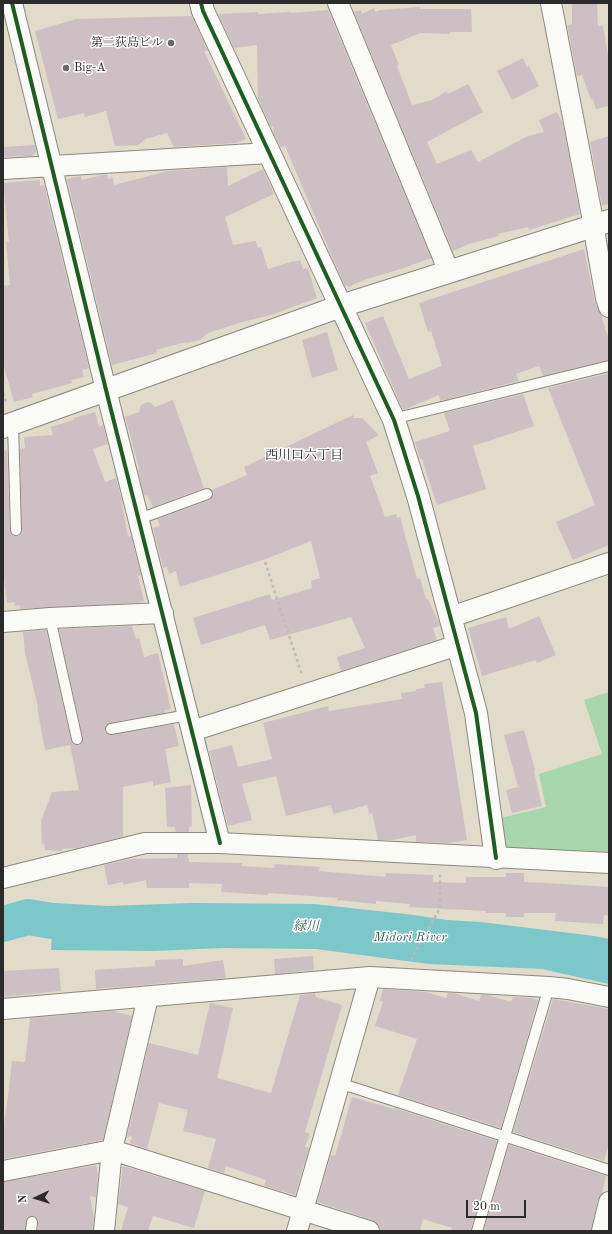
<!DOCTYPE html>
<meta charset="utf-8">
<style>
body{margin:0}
#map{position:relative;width:612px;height:1234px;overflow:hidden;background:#e1dbc9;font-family:"Old Standard TT",serif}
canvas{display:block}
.frame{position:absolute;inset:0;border:4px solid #2b2b2b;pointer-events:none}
.north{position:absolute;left:16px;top:1178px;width:40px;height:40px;-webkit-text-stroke:3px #fff;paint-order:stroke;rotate:266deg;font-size:11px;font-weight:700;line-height:16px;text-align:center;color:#2b2b2b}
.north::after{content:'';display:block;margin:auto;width:14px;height:18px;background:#2b2b2b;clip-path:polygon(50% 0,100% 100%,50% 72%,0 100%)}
.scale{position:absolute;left:466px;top:1200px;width:60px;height:18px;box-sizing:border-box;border:2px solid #2b2b2b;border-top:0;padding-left:5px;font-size:12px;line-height:14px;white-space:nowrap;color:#2b2b2b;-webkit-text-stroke:3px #fff;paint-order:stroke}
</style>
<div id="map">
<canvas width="612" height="1234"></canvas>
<div class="frame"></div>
<div class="north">N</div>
<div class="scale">20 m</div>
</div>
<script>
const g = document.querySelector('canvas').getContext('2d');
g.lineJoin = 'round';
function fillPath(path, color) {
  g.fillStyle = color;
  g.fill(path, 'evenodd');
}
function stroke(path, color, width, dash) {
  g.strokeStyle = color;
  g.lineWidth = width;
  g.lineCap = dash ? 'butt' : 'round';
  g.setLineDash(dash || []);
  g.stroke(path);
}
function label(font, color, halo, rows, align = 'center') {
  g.font = font + ' "Old Standard TT","Noto Serif JP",serif';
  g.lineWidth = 3;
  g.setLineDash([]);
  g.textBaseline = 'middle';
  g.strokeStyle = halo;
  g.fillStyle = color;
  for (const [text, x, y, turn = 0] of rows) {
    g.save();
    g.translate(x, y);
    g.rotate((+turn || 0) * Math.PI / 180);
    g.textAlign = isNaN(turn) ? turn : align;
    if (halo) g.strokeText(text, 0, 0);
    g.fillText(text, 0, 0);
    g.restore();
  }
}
fillPath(new Path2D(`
 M609,692v161l-102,-3 -6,-32 45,-11 -7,-33 63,-20 -18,-54z`), '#a7d6ad');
fillPath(new Path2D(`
 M54,903l54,3 84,-3 122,1 100,11 33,5 34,2 113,14 15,3v45l-67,-15 -113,-5 -113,-15 -93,-1 -70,3 -102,-1z`), '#7cc7c9');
stroke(new Path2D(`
 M3,924l25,-7 42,7 32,2`), '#7cc7c9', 36);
fillPath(new Path2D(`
 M572,3h25l1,23h5l6,35v45l-13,3 -3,-10 -2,1 -9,-25 -5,1 -10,-51 5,-1z
 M420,7v2h51l1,23h-22v2l-29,-1 -30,12 8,20 -2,1 15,39 20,-5 15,-9 1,3 20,-10 15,28 -56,30 10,22 34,-14 7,12 50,-26 16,-4 -5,-12 18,-8 6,12 17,90 -51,16 -1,-3 -30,7 1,2 -30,8 -16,7 -99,-239 7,-2 1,4 12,-6 1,4 5,-2z
 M328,10l103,248 -27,10 -40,12 -16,7 -1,-2 -2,1 -12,-27 -48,-113 -4,2 -7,-14 -1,-8 -2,1 -13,-27 -1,-55 -23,3 -16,-34 40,-2v2l32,-2 1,1z
 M192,16l16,35h-4l42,88 -10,4 -62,4 -7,-14 -21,6 -8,6 -23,1 -9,-35 -21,6 -1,-4 -26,6 -23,-88 41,-12z
 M523,58l4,9 2,-1 10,20 -27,14 -15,-29z
 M609,136v67l-7,3 -12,-64z
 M35,145l1,7 -4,4 -29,1v-10z
 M227,167l1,19 35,-17 11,25 -49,23 8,28 23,-4 2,7 3,-1 7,22 26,-8v1l6,-2 3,9 5,-1 9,30 -43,16 -35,9 -31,10 -8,7 -14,3v-1l-30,8 1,3 -45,12 -45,-186 14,-3 1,4 25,-6 1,5 5,-1 1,7 54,-14z
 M40,180v6l4,-1 45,183 -7,2 2,7 -13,3 1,3 -40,11 1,3 -19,5 -11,-39v-77l7,-1 -4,-43h3l-6,-59z
 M584,249l11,53 6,13 8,26v19l-66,16 -4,-10 -23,8 3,7 -79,20 -1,-6 -36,15 -38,-87 18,-7 26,63 33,-13 -11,-35 -3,1 -9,-29z
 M327,332l11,38 -26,8 -10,-38z
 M609,373v172l-36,15 -17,-38 39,-17 -47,-117z
 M523,394l11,32 -61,20 13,43 -49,16 -15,-46h-2l-5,-17 35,-11 -6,-18z
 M173,400l31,88 -51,19 -6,-12 -3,1 -6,-26 1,-2 -14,-51 14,-5 2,-7 4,-2 5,-1 5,5z
 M95,412l4,15 4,-2 5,19 -15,5 12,33 11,-4 7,26h-1l6,33 3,-1 10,39 -3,1 6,25 -7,2 -117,6v-4l-5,1 -1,-4 -7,1 -4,-31v-121l4,-1 3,81 3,4 4,1 4,-3 1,-3 -2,-81 5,-1 -1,-11 29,-2 -2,-8 23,-7 -1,-2z
 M353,415l1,3h8l17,17 -13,7 12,31 -8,3 15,41 11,-3 1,4 3,-1 17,62 3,-1 6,21h2l11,24 1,3 -7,2 4,12 -96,31 -4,-14 28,-9 -14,-31 -81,23 -5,-15 -64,20 -8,-27 77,-24 2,6 40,-12 -1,-7 9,-3 -9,-37 -48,19 -83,27 -4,-16 -7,3 -2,-7 -4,1 -10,-40 7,-2 -3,-7 53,-19 3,-5 -1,-5 35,-15 -3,-8z
 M539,616l17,39 -19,8 -1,-3 -54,16 -14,-48 38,-11 3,12z
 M132,626l4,13 3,-1 5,19 14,-4 13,56 -7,1 1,3 -56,10 -4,3v5l3,4h4l61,-11 2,4 4,18 -14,3 6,33 -18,4v-5l-30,6v50l-46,11 -15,1v2l-17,-1 -1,-7 -2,1 -1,-23 11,-29 27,-2 -9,-45 -25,5 -8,-43h1l-13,-54 -2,-21 23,-2 25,110 2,4 5,1 4,-2 1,-5 -24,-109z
 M442,682l25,158 -19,3 -32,-1v-7l-23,5h-15l-6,-27 -3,1 -2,-9 -34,9 -2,-9 -45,11 -10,-40 -34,8 10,36 -24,6 -19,-75 23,-6 6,22 34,-8 -9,-36 65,-17 1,5 73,-12 -1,-6 15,-2v-2l9,-1 -1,-4z
 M524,730l11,40 -1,1 8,35 -30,7 -6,-23 12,-3 -14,-52z
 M191,785l1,41 -3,1v5h-13l-1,-5h-8l-2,-39z
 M177,854h11l-1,4h2v4l53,1v3l32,2 1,-4 45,3 -1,4 67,6 -1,-4 48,2v7l33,1v-6h40v-4h18v9l23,1 62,4v29l-5,-1 -1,9 -48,-3 1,-8h-32v4h-18v-4h-20v-2l-77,-4 1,-3 -34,-3v3l-39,-4v-2l-69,-5v2l-47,-3 1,-8 -33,-1v5h-42l-1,-8 -23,5v-3l-15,3 -4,-20 26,-6 47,-1z
 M313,956l1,14 -39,4 -1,-15z
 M183,959v7l40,-6 3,18 -130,11 -1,-19 60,-4v-6z
 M59,968l2,23 -58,6v-26z
 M383,989l43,3 20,6 2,-5h6l25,8 2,-6h7l23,7 2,-5 18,1 7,2 -37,128 -103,-33 19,-56 -42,-13 8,-24 -3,-1z
 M315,993l1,4 26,8 -37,127 5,2 -5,13 4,1 -14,47 -31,-9 2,-6 -40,-14 -2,7 -16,-5 8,-29 -33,-8 5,-21 -29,-7 -12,46 -17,-6 2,-7 -5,1 22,-94 49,12 12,-52 23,5 -16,70 54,15 29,-98z
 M553,999l56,10v134l-5,18 -91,-29z
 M113,1011l19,5 -29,124 -100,19v-29l5,-34 4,-35 13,1 5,-44z
 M352,1097l42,12v-1l103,33 -27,90h-19l1,-3 -29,-9 -3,12h-40l-2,-7 -6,-4 -55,-18 14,-47 4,1z
 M509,1145l97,31 -4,17 -4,6 -7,32h-101l-6,-2z
 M96,1165l2,9 -2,23 -6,-1 4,22 -1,13h-55v-11l-2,-3 -4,-1 -5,2 -2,13h-22v-49z
 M123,1166l82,25 -11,37 -41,-12 -5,15h-27l7,-24 -10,-3z`), '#cdc0c4');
const service = new Path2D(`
 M394,420l11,-4 204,-50
 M13,424l3,106
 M139,519l68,-25
 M50,618l27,121
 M111,729l77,-14
 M339,1083l270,87
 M31,1231l1,-9
 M477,1231l72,-244`);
const minor = new Path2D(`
 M12,3l94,387 114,453
 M338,3l111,269
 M551,3l43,223 2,16 10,56 3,9
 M3,169l266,-16
 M451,617l158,-54
 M3,622l47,-4 113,-5
 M192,731l266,-86
 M3,878l142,-35h75l389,20
 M3,1009l367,-32 179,10 19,2 41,8
 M3,1171l109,-21 257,81
 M104,1231l8,-81 36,-153
 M297,1231l73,-254
 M602,1231l7,-29`);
const tertiary = new Path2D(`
 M201,3l2,8 191,409 24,76 58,217 20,145
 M3,427l338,-121 268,-85`);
stroke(service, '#8c887f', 12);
stroke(minor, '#8c887f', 22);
stroke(tertiary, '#8c887f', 24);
stroke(new Path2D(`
 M3,393l4,11
 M265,562l37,113
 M411,960l29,-52v-35`), '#bcbbb7', 2.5, [3, 3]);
stroke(service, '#fafaf7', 10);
stroke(minor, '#fafaf7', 20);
stroke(tertiary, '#fafaf7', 22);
stroke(new Path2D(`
 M12,3l94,387 114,453
 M201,3l2,8 191,409 24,76 58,217 20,145`), '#1b5e20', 4);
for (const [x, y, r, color] of [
 [171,43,4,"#6b6962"],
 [66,68,4,"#6b6962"]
]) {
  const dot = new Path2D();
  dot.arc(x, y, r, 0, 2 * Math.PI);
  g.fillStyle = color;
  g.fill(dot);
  stroke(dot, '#fff', 1.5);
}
label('12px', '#2b2b2b', '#fff', [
 ["第二荻島ビル",163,43],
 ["Big-A",74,68,"left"]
], 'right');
label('13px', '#2b2b2b', '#fff', [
 ["西川口六丁目",304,456]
]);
label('italic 13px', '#385e62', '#fff', [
 ["緑川",306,927],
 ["Midori River",410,938]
]);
</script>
